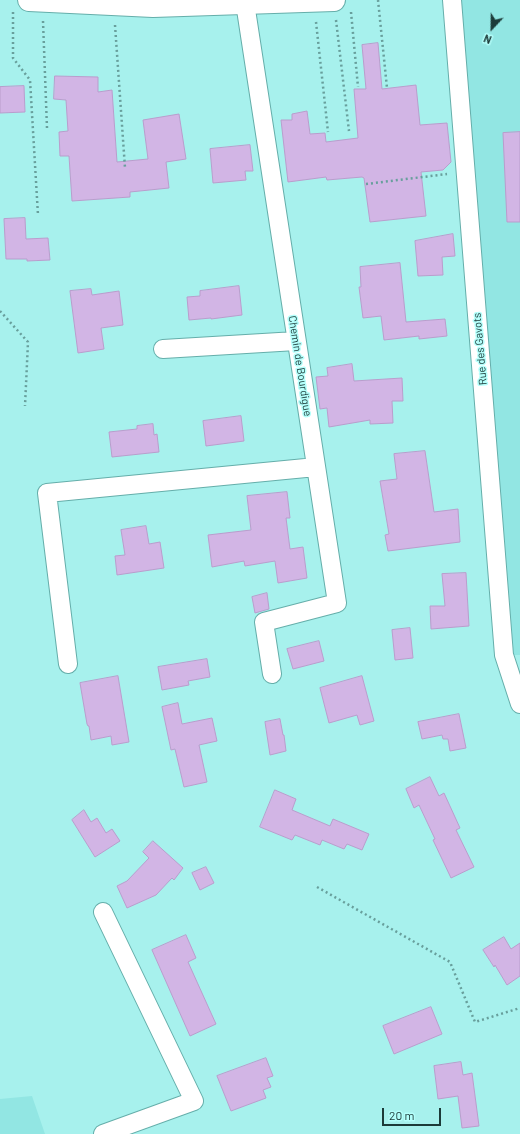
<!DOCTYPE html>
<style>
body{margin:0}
#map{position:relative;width:520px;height:1134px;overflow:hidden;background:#a7f1ed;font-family:Barlow,sans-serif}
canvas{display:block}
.north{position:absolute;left:472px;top:8px;width:40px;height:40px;-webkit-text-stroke:3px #b4fffb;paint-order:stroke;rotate:202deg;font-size:11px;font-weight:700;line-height:16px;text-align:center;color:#1c3b39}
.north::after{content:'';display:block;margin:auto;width:14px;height:18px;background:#1c3b39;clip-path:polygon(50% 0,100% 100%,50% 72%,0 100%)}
.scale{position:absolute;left:382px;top:1108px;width:59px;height:18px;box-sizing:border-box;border:2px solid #1c3b39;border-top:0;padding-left:5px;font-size:12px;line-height:14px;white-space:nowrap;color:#1c3b39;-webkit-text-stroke:3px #b4fffb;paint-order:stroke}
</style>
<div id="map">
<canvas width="520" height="1134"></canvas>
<div class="north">N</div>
<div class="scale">20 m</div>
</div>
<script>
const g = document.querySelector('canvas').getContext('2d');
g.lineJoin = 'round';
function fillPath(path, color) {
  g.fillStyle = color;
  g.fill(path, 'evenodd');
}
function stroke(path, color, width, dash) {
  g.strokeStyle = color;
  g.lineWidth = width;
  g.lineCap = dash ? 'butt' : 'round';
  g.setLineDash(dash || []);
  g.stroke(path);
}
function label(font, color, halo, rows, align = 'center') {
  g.font = font + ' Barlow,sans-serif';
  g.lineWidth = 3;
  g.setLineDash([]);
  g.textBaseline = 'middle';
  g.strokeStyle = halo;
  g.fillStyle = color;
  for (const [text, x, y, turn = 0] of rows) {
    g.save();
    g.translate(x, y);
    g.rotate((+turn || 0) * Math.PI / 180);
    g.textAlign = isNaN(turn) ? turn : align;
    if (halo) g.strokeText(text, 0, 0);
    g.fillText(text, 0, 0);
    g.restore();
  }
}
fillPath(new Path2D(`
 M452,0h68v655h-16z
 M32,1096l13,38h-45v-35z`), '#92e6e3');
const building = new Path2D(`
 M378,43l4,46 34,-4 4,40 27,-2 4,39 -8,8 -22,2 5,44 -56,6 -6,-44 -2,-1 -35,3 -1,-3 -38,5 -7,-62h11v-6l15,-3 3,23 15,-1 1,9 32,-4 -4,-49h12l-4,-44z
 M55,76l43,1v15l14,-2 5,72 31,-3 -5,-39 36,-6 7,45 -20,3 3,26 -39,4v5l-58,4 -3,-45h-9l-1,-24 9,-1 -2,-31 -12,-1z
 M24,86l1,26 -25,1v-26z
 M520,132v90h-13l-4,-89z
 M250,145l3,26h-8l1,9 -33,3 -3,-34z
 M25,218l1,21 22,-1 2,22 -23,1v-2h-21l-2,-40z
 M453,234l2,22 -13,1 1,18 -25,1 -3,-35z
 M400,263l6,59 39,-3 2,17 -28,3v-3l-35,4 -3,-24 -18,2 -4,-31h2l-1,-20z
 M239,286l3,29 -31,4v-1l-22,2 -2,-23 13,-1v-5z
 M91,289l1,6 27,-4 4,34 -22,3 3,21 -26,4 -8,-62z
 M352,364l2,17 48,-3 1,23h-11l1,22 -23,1v-4l-41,7 -2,-19 -7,1 -4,-32 12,-1 -1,-8z
 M241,416l3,25 -38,5 -3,-25z
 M153,424l1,11 3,-1 2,18 -47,5 -3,-25 28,-3v-3z
 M425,451l9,61 24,-3 2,33 -72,9 -3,-16 4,-1 -9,-53 17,-2 -3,-25z
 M287,492l3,26h-4l4,31 13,-2 4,31 -29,5 -3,-22 -30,5 -1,-5 -32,6 -4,-32 43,-5 -4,-34z
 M146,526l3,18 11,-2 4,26 -47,7 -2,-19 10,-1 -4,-25z
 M466,573l3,53 -38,3 -1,-23h15l-3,-32z
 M267,593l2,16 -14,4 -3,-16z
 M410,628l3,30 -18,2 -3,-30z
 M319,641l5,20 -31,8 -6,-20z
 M207,659l3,18 -22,4 1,4 -27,5 -4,-23z
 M118,676l11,66 -17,3 -1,-9 -20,4 -2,-14h-1l-1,-2 -7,-41z
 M362,676l12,45 -14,4 -3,-10 -28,8 -9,-35z
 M178,703l4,21 30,-6 5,23 -18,4 8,37 -23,5 -9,-38 -4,1 -9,-43z
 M459,714l7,34 -16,3 -2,-12h-5l-1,-4 -20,4 -4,-17z
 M280,719l3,16h1l2,16 -16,4 -5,-33z
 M430,777l9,19 5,-3 16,35 -4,2 18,37 -23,11 -18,-38 2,-1 -16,-34 -5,3 -8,-19z
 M275,790l21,9 -4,11 38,16 3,-7 36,15 -7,16 -15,-6 -3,5 -22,-9 -2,5 -25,-10 -3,5 -32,-13z
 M84,810l7,12 6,-4 9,15 6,-4 8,12 -25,16 -23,-37z
 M153,841l30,27 -9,12 -2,-2 -16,17 -29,13 -10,-22 10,-5 22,-23 -6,-6z
 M206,867l8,16 -14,7 -8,-17z
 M186,935l10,23 -8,4 28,62 -26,12 -38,-86z
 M504,937l7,12 9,-6v33l-13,9 -12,-20 -1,2 -11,-17z
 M431,1007l11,27 -48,20 -11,-28z
 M266,1058l7,18 -6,2 4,9 -8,3 3,8 -35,13 -14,-35z
 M461,1062l2,13 9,-2 7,53 -17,2 -4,-32 -20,3 -4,-33z`);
fillPath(building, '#d2b5e5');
stroke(building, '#b99dcc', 1);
const street = new Path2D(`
 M452,0l52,655 16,49
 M245,3l92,600 -73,19 8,52
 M163,349l133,-8
 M68,664l-21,-171 269,-26
 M103,1134l91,-33 -91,-189`);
const secondary = new Path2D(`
 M29,0l124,6 181,-6`);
stroke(street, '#65aeaa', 20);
stroke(secondary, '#65aeaa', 24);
stroke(new Path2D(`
 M378,0l9,88
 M13,12v46l17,22 8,135
 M351,12l7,75
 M336,20l13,111
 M43,21l4,107
 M316,22l12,110
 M115,25l10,143
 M366,184l81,-10
 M0,311l28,31 -3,64
 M317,887l133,75 25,60 45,-14`), '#689f9c', 2.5, [2, 3]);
stroke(street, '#fff', 18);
stroke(secondary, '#fff', 22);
label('11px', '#1c3b39', '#b4fffb', [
 ["Rue des Gavots",480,349,-95],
 ["Chemin de Bourdigue",300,366,81]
]);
</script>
